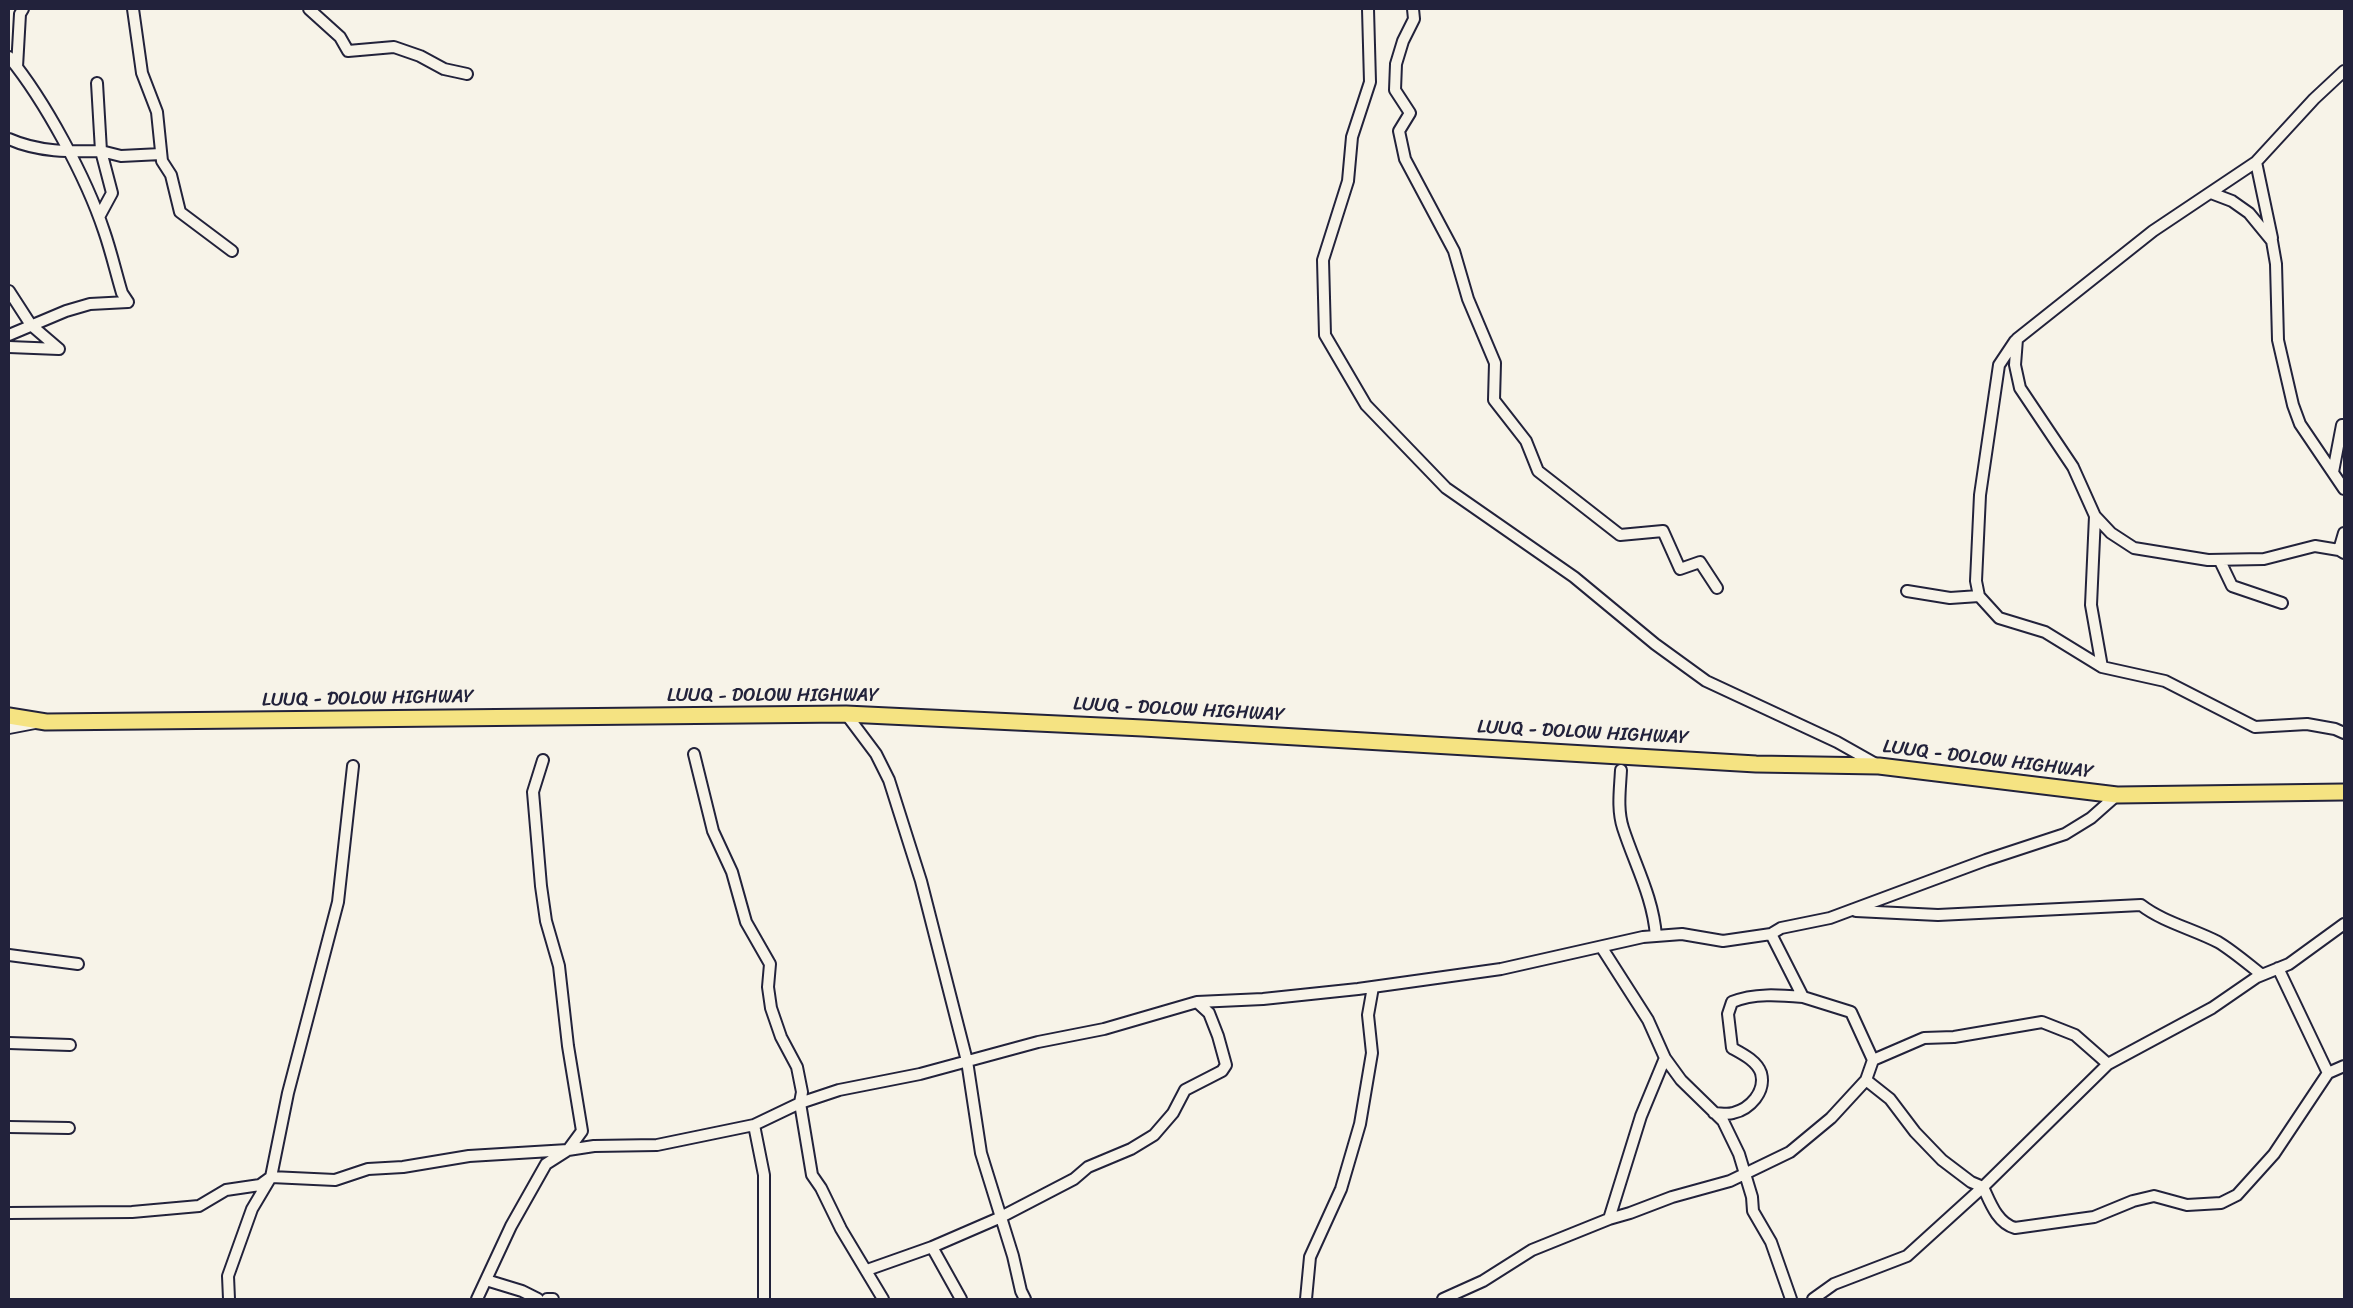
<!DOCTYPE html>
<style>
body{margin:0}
#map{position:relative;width:2353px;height:1308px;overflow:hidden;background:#f7f3e8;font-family:Sriracha,sans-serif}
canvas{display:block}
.frame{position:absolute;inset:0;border:10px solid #22223b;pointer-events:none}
</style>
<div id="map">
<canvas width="2353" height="1308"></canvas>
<div class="frame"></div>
</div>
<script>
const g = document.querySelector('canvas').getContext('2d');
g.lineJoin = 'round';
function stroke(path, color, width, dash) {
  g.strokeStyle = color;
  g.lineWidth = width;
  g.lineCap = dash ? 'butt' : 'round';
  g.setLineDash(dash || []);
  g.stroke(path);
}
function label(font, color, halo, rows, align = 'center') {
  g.font = font + ' Sriracha,sans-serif';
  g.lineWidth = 4.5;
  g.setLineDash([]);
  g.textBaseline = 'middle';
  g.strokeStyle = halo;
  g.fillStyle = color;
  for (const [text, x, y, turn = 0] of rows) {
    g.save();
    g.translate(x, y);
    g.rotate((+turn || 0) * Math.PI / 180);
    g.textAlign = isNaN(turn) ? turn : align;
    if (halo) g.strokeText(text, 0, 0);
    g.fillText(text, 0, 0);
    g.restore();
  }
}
const street = new Path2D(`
 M133,9l9,64 15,39 5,49 9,14 9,37 52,39
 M309,9l31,28 8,14 46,-4 26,9 24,13 23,5
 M1368,9l2,73 -18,55 -4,44 -25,79 2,75 41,70 80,83 128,89 81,67 51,37 131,61 39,22
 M1413,9l1,10 -11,22 -7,23 -1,26 15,23 -11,18 6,28 49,92 14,48 27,64 -1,37 32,41 12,30 82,64 43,-4 17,38 20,-7 17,26
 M9,57c36,44 77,120 95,174 7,20 12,42 18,62l6,9
 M17,67l3,-53 3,-5
 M97,83l4,68 20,5 40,-2
 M9,139c29,13 61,13 92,12l11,42 -13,24
 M2211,193l21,8 17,12 23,28 4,23 2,76 15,65 7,19 44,65
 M2272,238l-16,-76 58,-63 30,-28
 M9,291l22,34 28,24
 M9,335l57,-24 24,-7 38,-2
 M9,347l50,2
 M2333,472l9,-47
 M2095,516l-22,-49 -53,-79 -5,-23 2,-26 136,-108 103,-69
 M2339,550l5,-17
 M2220,561l12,25 50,17
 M1907,591l43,7 29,-2 20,22 46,14 57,35 -11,-62 4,-89 16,17 23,15 74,12 56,-1 51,-13 24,4 5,3
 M1979,596l-3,-15 4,-86 19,-130 16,-24
 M2102,667l63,14 90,46 52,-3 28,5 9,4
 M846,714l30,40 13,26 32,101 46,180 14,92 32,103 8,35 4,8
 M9,728l26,-5
 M694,754l19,77 19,41 14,50 24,42 -2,23 3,21 10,29 16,30 5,25 -2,11 12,72 9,13 20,41 42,70
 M1621,770c-1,20 -4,39 2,58 12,37 30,69 33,108
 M1856,911l82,4 203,-10c22,17 52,24 77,37 15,9 30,22 44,33
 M1771,934l32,63 48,15 22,48
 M1602,948l46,72 17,38 -24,58 -32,103
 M9,955l69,9
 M2278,968l50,105 16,-7
 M9,1043l61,2
 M1665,1058l16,22 42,41 16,33 13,43 1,14 18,31 20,57
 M1866,1080l24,19 25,33 27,28 29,22 12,5c7,15 14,36 32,41l79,-11 39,-16 21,-5 33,9 34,-2 16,-8 37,-41 54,-81
 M1714,1113c6,0 13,2 19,0 17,-4 33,-21 28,-40 -4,-12 -18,-19 -29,-25l-4,-34 4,-12c22,-9 47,-7 71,-5
 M754,1125l10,50v124
 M9,1127l60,1
 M9,1213l123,-1 67,-6 27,-16 34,-5 11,-8 64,3 33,-11 35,-2 66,-11 99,-6 26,-4 63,-1 97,-20 46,-22 39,-13 81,-16 118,-32 66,-13 93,-27 66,-3 95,-10 143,-20 142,-32 39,-3 41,7 48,-7 10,-6 49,-10 156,-58 79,-26 26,-16 26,-23
 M932,1247l29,52
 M867,1270l65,-23 67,-29 75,-39 14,-12 43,-18 23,-14 19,-22 12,-23 37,-19 4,-6 -8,-29 -9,-23 -12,-11
 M486,1280l36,11 16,8
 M229,1299l-1,-23 24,-67 19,-32 17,-84 50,-191 15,-136
 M477,1299l34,-73 35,-62 22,-14 14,-19 -14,-85 -9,-80 -13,-45 -5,-35 -8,-94 10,-32
 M547,1299h6
 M1306,1299l4,-42 31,-68 19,-65 12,-71 -4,-38 5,-28
 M1443,1299l40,-18 49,-31 77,-31 21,-6 42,-16 58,-16 60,-29 41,-34 35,-38 7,-20 51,-22 30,-1 88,-15 33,13 33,29
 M1813,1299l21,-15 73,-28 76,-69 125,-123 104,-56 45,-31 32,-13 55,-40`);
const primary = new Path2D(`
 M9,716l37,6 800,-8 297,14 613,36 123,2 238,29 227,-3`);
stroke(street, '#22223b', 14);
stroke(primary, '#22223b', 19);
stroke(street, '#f7f3e8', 10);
stroke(primary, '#f5e382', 15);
label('19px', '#22223b', '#f7f3e8', [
 ["LUUQ - DOLOW HIGHWAY",773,696],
 ["LUUQ - DOLOW HIGHWAY",368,699,-1],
 ["LUUQ - DOLOW HIGHWAY",1179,710,3],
 ["LUUQ - DOLOW HIGHWAY",1583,733,3],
 ["LUUQ - DOLOW HIGHWAY",1988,760,7]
]);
</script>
